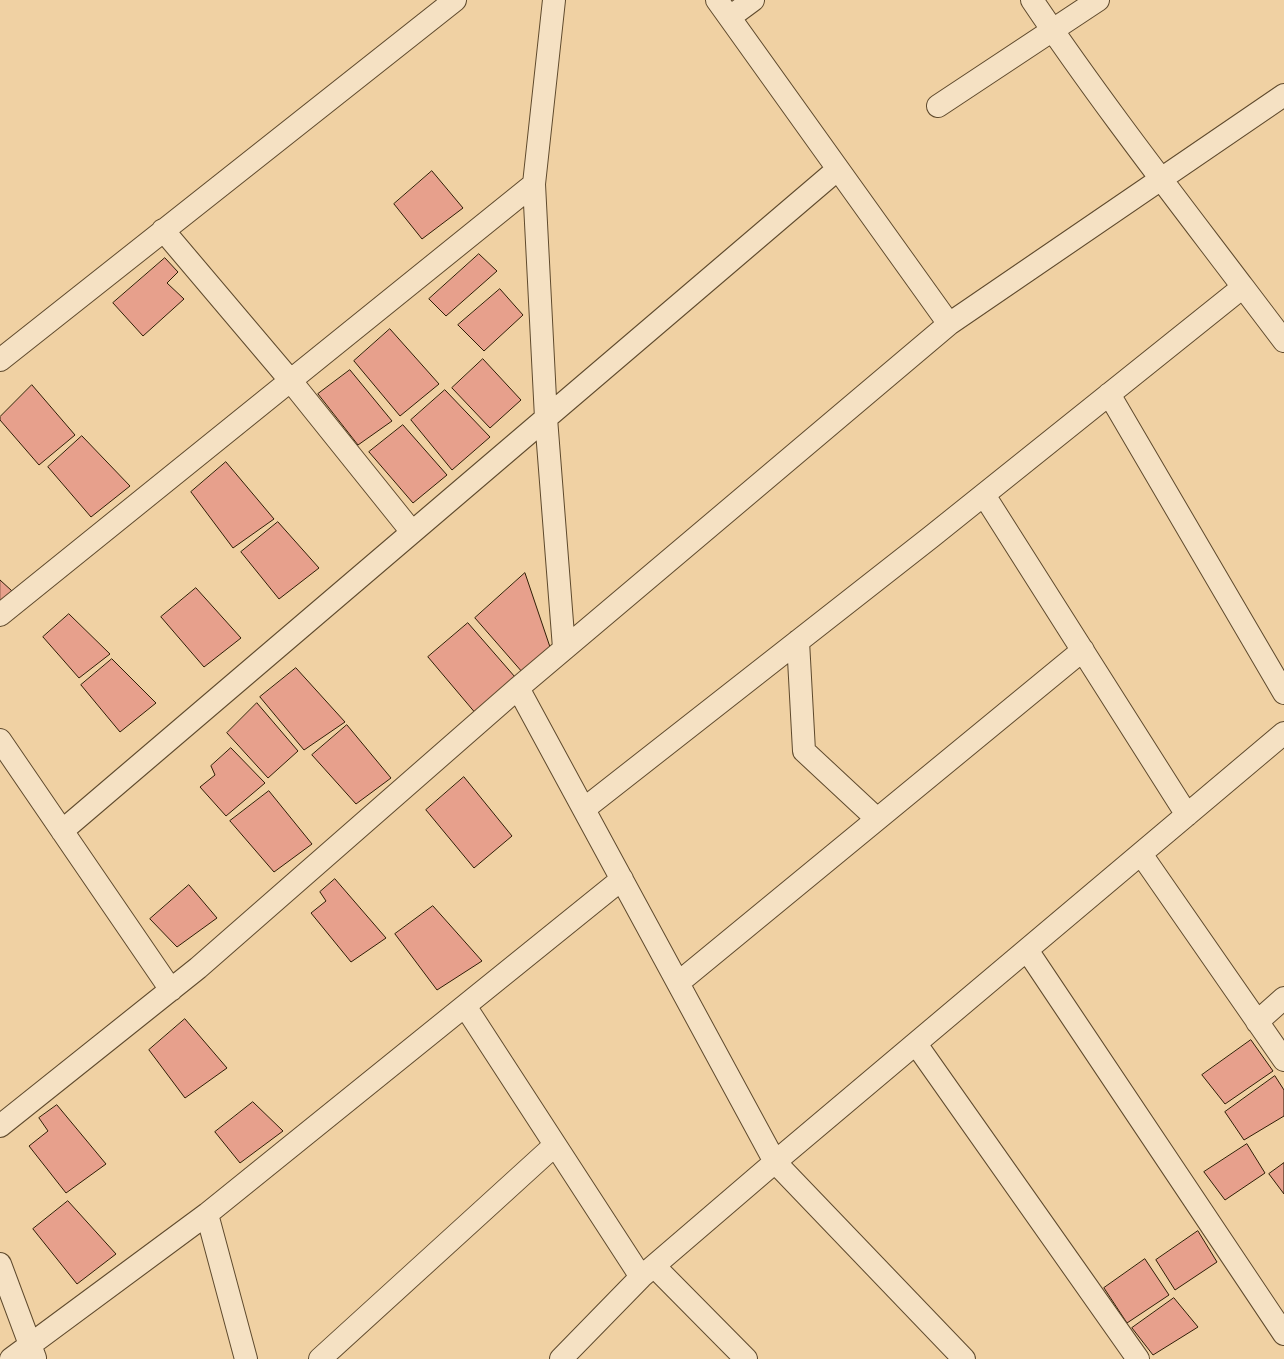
<!DOCTYPE html>
<style>
body{margin:0}
canvas{display:block;background:#f0d1a3}
</style>
<canvas width="1284" height="1359"></canvas>
<script>
const g = document.querySelector('canvas').getContext('2d');
g.lineJoin = 'round';
function fillPath(path, color) {
  g.fillStyle = color;
  g.fill(path, 'evenodd');
}
function stroke(path, color, width, dash) {
  g.strokeStyle = color;
  g.lineWidth = width;
  g.lineCap = dash ? 'butt' : 'round';
  g.setLineDash(dash || []);
  g.stroke(path);
}
const building = new Path2D(`
 M432,171l31,37 -41,31 -28,-35z
 M479,254l18,17 -51,45 -17,-17z
 M165,258l13,14 -11,11 17,16 -41,37 -30,-33z
 M500,289l23,26 -39,36 -26,-26z
 M390,329l49,55 -39,32 -46,-55z
 M483,359l38,41 -31,28 -38,-40z
 M350,370l42,51 -34,24 -40,-51z
 M32,385l43,50 -36,30 -39,-45v-3z
 M445,390l45,47 -38,33 -41,-50z
 M403,425l44,50 -34,28 -44,-51z
 M82,436l48,50 -39,31 -43,-50z
 M226,462l48,57 -41,29 -42,-56z
 M278,522l41,46 -40,31 -38,-47z
 M525,573l25,74 -27,26 -48,-55z
 M0,580l12,11 -12,11z
 M196,588l45,50 -37,29 -43,-50z
 M69,614l41,40 -31,24 -36,-41z
 M468,623l47,54 -38,38 -49,-58z
 M112,659l44,44 -36,29 -39,-47z
 M296,668l49,54 -41,28 -44,-53z
 M257,703l41,48 -30,27 -41,-45z
 M347,725l44,53 -35,26 -44,-49z
 M231,748l34,35 -39,33 -26,-29 15,-12 -4,-9z
 M464,777l48,59 -38,32 -48,-58z
 M269,791l43,53 -38,28 -44,-51z
 M335,879l51,59 -35,24 -40,-49 15,-12 -6,-9z
 M189,885l28,33 -40,29 -27,-28z
 M433,906l49,55 -45,29 -42,-56z
 M185,1019l42,49 -42,30 -36,-48z
 M1251,1040l22,31 -48,33 -23,-29z
 M1275,1076l9,14v26l-40,24 -19,-28z
 M253,1102l30,29 -43,32 -25,-31z
 M57,1105l49,59 -40,29 -37,-47 19,-15 -9,-13z
 M1247,1144l18,29 -40,27 -21,-28z
 M1284,1163v31l-15,-20z
 M68,1201l48,53 -39,30 -44,-55z
 M1198,1231l19,31 -42,28 -19,-30z
 M1145,1259l24,36 -42,28 -23,-35z
 M1174,1298l24,29 -45,28 -21,-27z`);
fillPath(building, '#e7a08c');
stroke(building, '#2f1d06', 1);
const minor = new Path2D(`
 M554,0l-20,184 12,234 18,230
 M717,0l232,324
 M730,17l23,-17
 M938,106l160,-106
 M163,230l127,150 122,152
 M1243,287l41,54
 M0,360l455,-360
 M1109,394l175,299
 M984,495l203,320
 M0,615l534,-431
 M798,641l6,110 73,68
 M518,688l257,474 189,197
 M0,740l171,250
 M584,809l347,-272 312,-250c-72,-95 -145,-189 -211,-287
 M62,831l776,-662
 M1141,854l143,206
 M1027,950l257,384
 M678,983l405,-333
 M465,1006l176,271
 M1257,1022l27,-24
 M916,1044l222,315
 M0,1126l198,-158 320,-280 431,-364 335,-229
 M207,1214l39,145
 M0,1264l35,94
 M654,1266l92,93
 M11,1359l196,-145 415,-335
 M320,1359l235,-214
 M561,1359l80,-82 134,-115 509,-429`);
stroke(minor, '#5f4a2d', 24);
stroke(minor, '#f5e1c3', 22);
</script>
